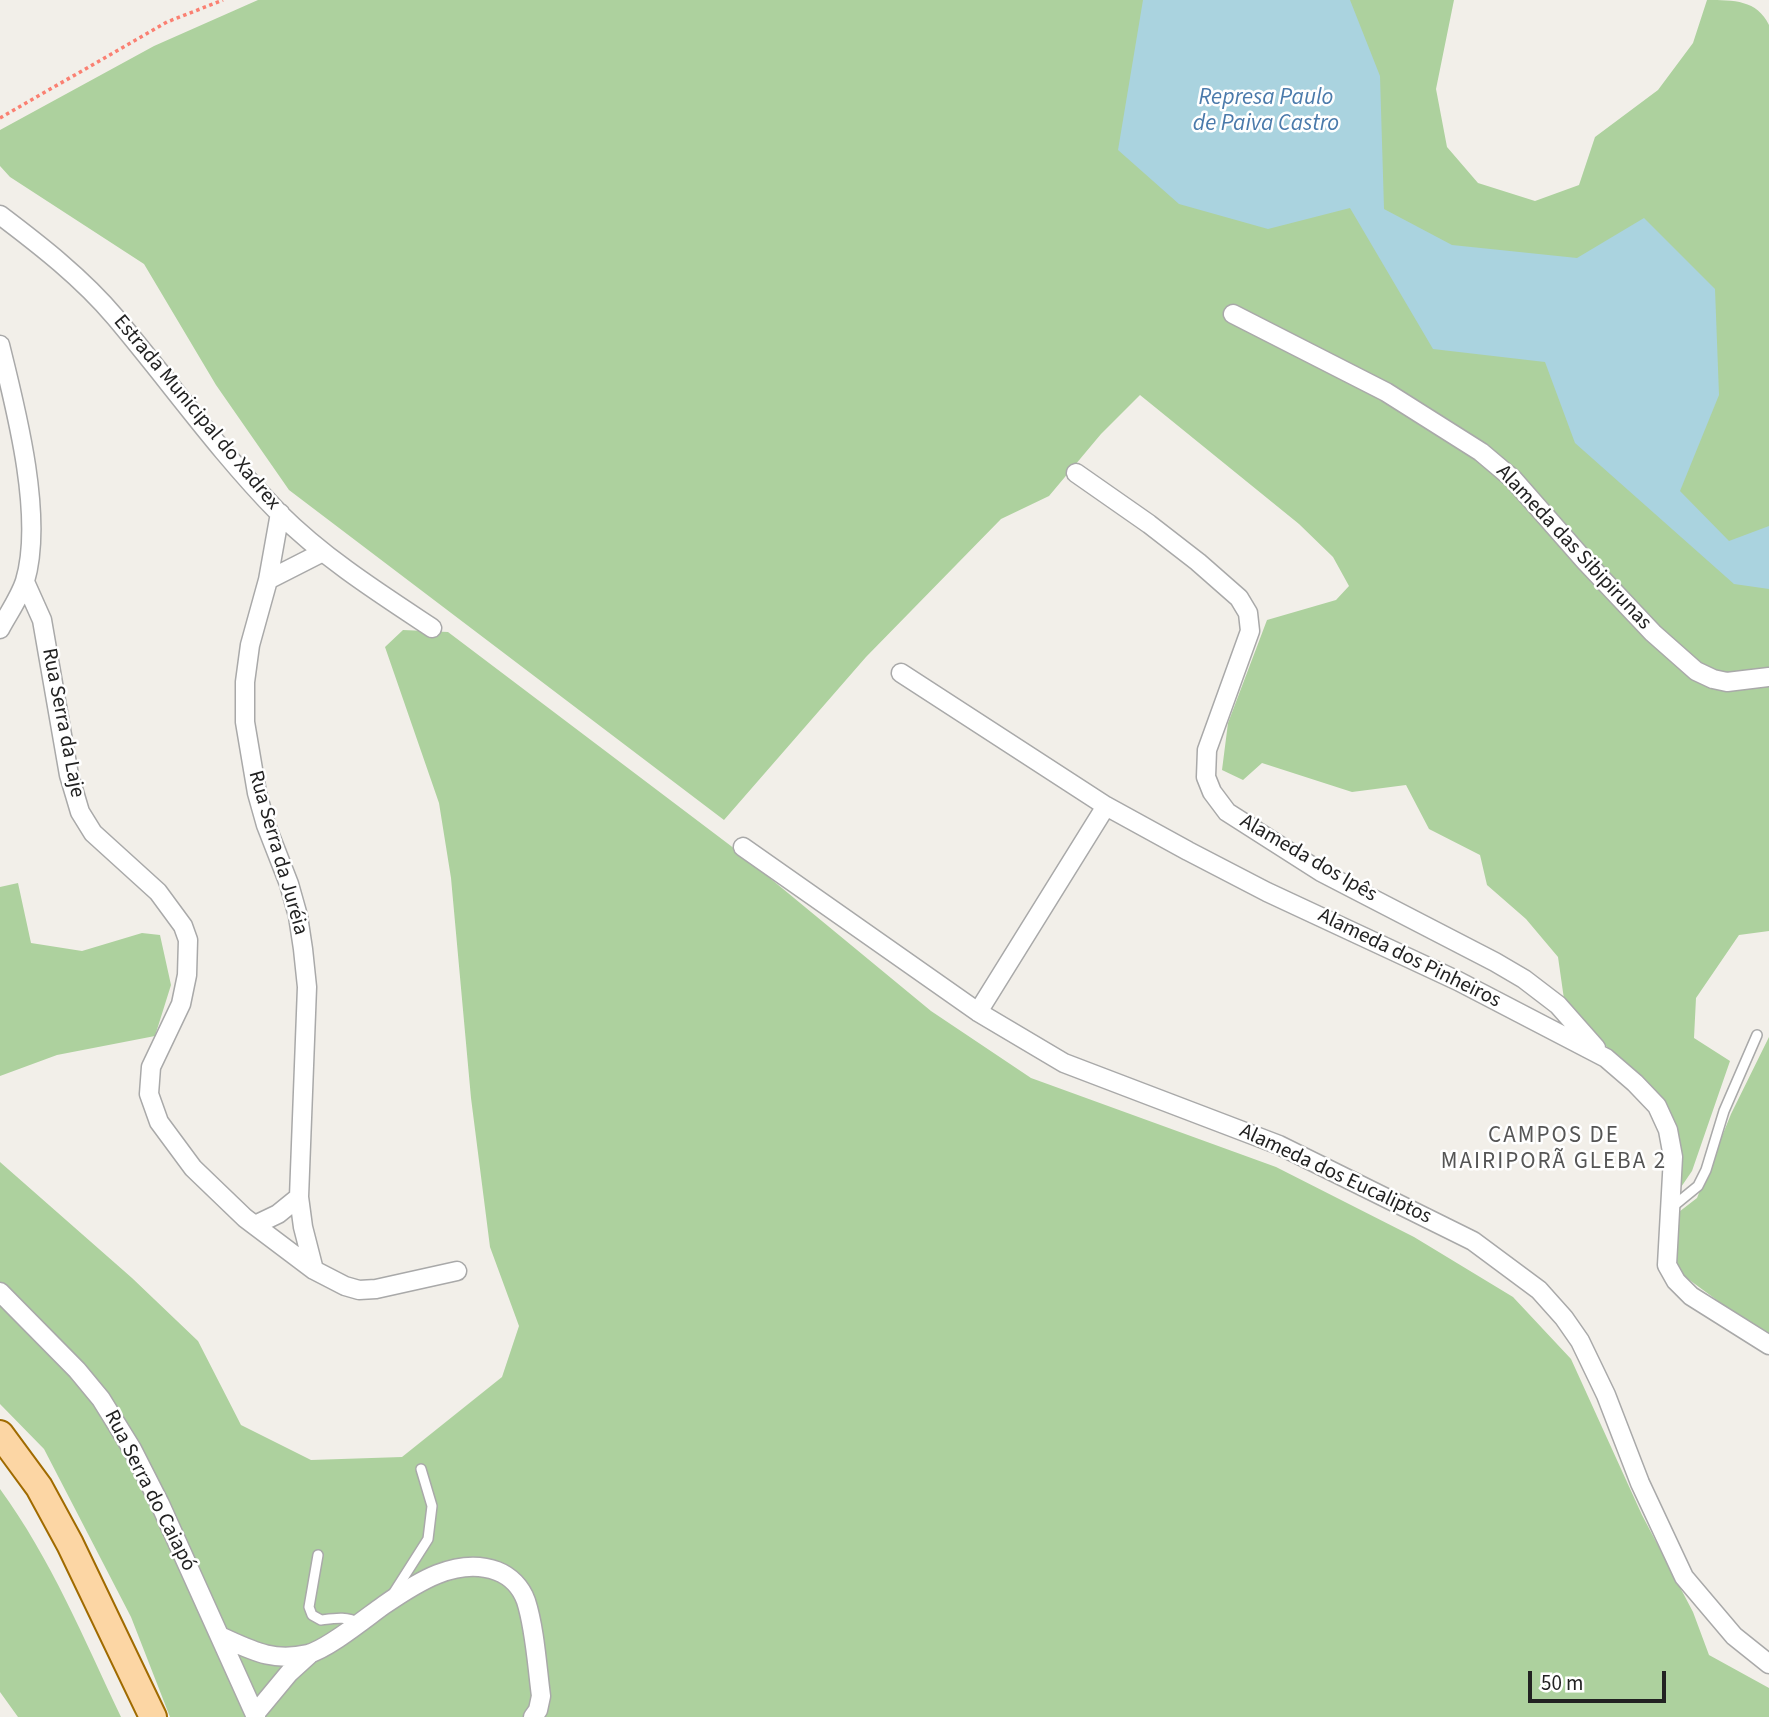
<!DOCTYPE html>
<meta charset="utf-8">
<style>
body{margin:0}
#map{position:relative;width:1769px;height:1717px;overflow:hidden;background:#f2efe9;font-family:"Source Sans 3",sans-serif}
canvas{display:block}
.scale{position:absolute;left:1528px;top:1671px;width:138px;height:32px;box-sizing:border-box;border:4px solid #222;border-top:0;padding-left:9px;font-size:21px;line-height:24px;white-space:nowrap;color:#222;-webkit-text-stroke:5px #fff;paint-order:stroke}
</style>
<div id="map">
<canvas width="1769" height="1717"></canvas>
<div class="scale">50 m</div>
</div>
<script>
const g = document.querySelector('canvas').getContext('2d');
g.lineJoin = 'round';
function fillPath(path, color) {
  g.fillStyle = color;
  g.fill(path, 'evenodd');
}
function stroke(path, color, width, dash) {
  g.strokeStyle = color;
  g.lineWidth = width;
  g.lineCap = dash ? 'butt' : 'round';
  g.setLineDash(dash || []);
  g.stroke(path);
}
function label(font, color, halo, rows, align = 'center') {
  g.font = font + ' "Source Sans 3",sans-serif';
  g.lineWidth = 5;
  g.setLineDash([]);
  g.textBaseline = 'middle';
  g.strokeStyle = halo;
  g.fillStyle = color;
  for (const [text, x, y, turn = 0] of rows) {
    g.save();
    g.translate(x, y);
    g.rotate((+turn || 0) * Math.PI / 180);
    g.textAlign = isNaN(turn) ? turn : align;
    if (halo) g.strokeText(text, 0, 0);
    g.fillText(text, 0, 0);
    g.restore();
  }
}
fillPath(new Path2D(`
 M258,0h1196l-18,89 11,58 31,36 57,18 44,-16 16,-48 63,-47 35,-47 14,-43c27,0 50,0 62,25v906l-30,4 -43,63 -2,40 36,23 -38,110 -15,22 -2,-62 -61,-76 -50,-56 -6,-42 -32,-38 -39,-34 -7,-30 -51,-26 -23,-44 -54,7 -90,-29 -19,17 -21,-10 6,-47 39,-103 69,-20 13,-14 -16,-29 -34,-33 -159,-129 -39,39 -52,62 -48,23 -135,138 -142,163 -435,-330 -73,-105 -72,-121 -134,-87 -10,-11v-36l154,-84z
 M403,630l45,2 283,214 200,165 100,67 245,89 138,70 99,60 58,62 71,156 51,97 16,43 60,33v29h-1599l-39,-100 -87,-168 -44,-45v-242l132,116 66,63 43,84 70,35 91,-3 100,-80 17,-51 -29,-79 -19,-149 -20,-220 -12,-75 -54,-156z
 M18,883l13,60 51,8 60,-18 18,2 11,50 -16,51 -98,19 -57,21v-189z
 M1769,1037v299l-13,-7 -76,-56 -6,-22 1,-36 22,-17 34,-84z
 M0,1489c51,70 84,150 121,228h-103l-18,-25z`), '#add19e');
fillPath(new Path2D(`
 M1143,0h207l30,76 4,133 68,36 125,13 67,-40 71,71 4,106 -39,96 49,50 40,-15v63l-35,-5 -159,-141 -30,-81 -112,-13 -83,-141 -82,21 -89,-25 -61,-54z`), '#aad3df');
const service = new Path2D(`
 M1671,1208l27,-22 8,-16 18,-59 33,-76
 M318,1555l-9,52 3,8 9,5c15,-2 25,-4 39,3
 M393,1594l35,-55 4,-33 -11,-37`);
const minor = new Path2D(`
 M0,215c41,31 82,63 115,102 55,65 104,135 164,196 45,45 100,80 153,115
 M1233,314l153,78 95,60 32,27 72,82 68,72 43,38 17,8 14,3 42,-5
 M0,345c16,64 44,172 25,236 -5,16 -17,33 -25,48
 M1076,473l73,51 49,38 41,36 9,15 2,18 -43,119 -1,27 6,15 15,20 94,60 174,90 29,17 34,26 38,43
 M280,513l-12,67 -18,65 -5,37v40l12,71 9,32 23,59 9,32 5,33 4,38 -8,210 4,30 11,43
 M268,580l55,-28
 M25,582l17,38 27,155 11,37 13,21 65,59 25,34 5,14 -1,35 -6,29 -30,63 -2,27 10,28 34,46 52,50 69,52 31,16 14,4 17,-1 81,-18
 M901,673l205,133 82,45 79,41 191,89 148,77 29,25 22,23 11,24 5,27 -6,108 9,16 15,15 78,49
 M743,847l235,165 86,51 215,82 194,96 66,49 25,28 16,23 26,54 34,88 44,94 50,59 35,28
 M978,1012l128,-206
 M255,1225l23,-11 21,-17
 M0,1292l77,78 24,29 31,50 28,55 96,213
 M222,1637c31,14 51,25 86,17 20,-5 59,-37 76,-49 32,-22 73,-49 113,-34 13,5 24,16 29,30 9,28 11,65 15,95l-3,14 -5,7
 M255,1714l34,-41 22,-20`);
const primary = new Path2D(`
 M0,1434l39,53 31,57 83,173`);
stroke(service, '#a9a9a9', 12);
stroke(minor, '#a9a9a9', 21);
stroke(primary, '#a06b00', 30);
stroke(new Path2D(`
 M0,118l167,-96 56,-22`), '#fa8072', 3.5, [3.5, 3.5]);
stroke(service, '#fff', 9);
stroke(minor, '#fff', 18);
stroke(primary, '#fcd6a4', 26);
label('21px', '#222', '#fff', [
 ["Estrada Municipal do Xadrex",196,413,50],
 ["Alameda das Sibipirunas",1573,548,47],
 ["Rua Serra da Laje",62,723,79],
 ["Rua Serra da Juréia",277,853,74],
 ["Alameda dos Ipês",1308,859,30],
 ["Alameda dos Pinheiros",1409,959,26],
 ["Alameda dos Eucaliptos",1335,1175,25],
 ["Rua Serra do Caiapó",149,1491,63]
]);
label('italic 23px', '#4a7aab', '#fff', [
 ["Represa Paulo",1266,99],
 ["de Paiva Castro",1266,125]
]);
g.letterSpacing = '2px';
label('23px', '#555', '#fff', [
 ["CAMPOS DE",1554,1137],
 ["MAIRIPORÃ GLEBA 2",1554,1163]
]);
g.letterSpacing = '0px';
</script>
